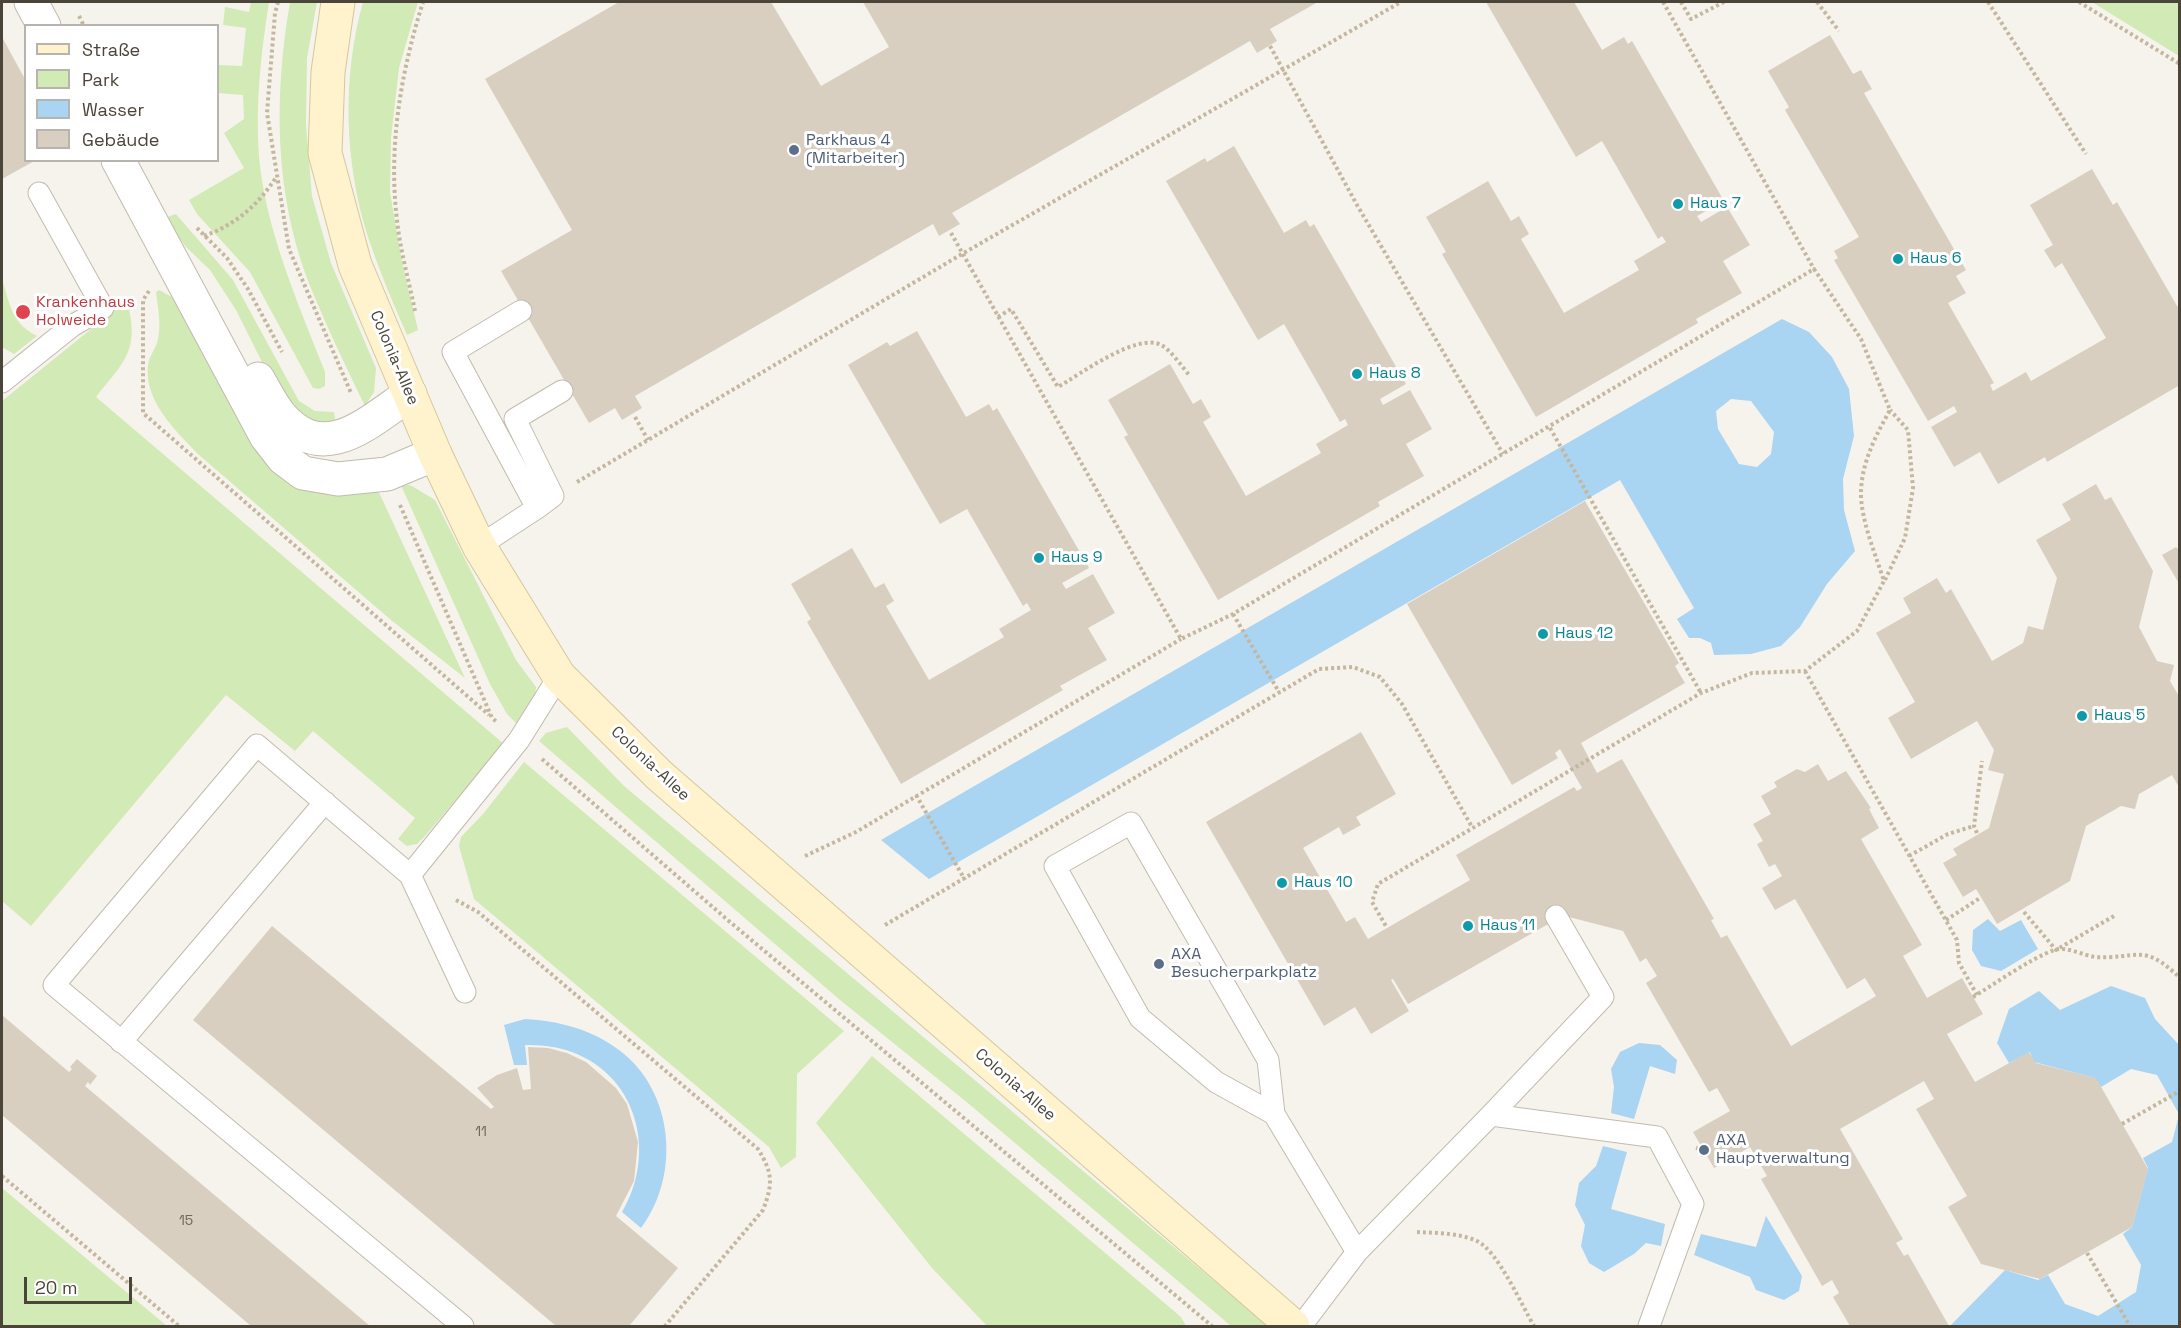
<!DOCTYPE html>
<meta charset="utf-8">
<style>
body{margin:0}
#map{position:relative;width:2181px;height:1328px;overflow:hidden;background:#f6f3ec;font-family:"Space Grotesk",sans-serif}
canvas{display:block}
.frame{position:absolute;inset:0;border:3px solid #4b4439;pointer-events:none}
.legend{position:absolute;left:24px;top:24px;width:195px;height:138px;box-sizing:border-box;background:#fff;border:2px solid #b7b4b0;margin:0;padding:8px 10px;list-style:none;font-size:18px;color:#4b4439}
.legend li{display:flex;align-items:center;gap:12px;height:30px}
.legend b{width:30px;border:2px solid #b7b4b0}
.scale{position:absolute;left:24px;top:1277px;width:108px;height:27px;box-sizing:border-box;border:3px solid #4b4439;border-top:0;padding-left:8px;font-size:18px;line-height:21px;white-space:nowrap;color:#4b4439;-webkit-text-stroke:4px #fff;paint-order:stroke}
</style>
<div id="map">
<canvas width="2181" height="1328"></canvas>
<div class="frame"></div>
<ul class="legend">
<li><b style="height:8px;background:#fff3cd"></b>Straße</li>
<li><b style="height:16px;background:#d2eab5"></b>Park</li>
<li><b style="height:16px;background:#a9d4f2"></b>Wasser</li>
<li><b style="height:16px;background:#d8cfc1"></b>Gebäude</li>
</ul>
<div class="scale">20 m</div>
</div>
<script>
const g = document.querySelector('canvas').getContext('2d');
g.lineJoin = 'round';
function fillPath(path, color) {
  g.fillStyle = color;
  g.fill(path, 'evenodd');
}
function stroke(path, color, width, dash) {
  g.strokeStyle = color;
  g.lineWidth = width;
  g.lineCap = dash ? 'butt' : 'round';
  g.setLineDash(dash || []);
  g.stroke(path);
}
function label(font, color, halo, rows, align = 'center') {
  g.font = font + ' "Space Grotesk",sans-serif';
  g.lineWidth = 6;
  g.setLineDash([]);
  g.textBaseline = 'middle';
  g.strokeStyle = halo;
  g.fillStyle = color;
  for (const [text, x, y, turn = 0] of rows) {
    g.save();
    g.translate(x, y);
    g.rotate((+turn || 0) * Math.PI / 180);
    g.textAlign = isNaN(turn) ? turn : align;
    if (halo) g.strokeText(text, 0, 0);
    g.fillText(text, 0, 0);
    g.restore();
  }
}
fillPath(new Path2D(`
 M251,2h18c-8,51 -14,102 -10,155 7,74 39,146 66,215v14l-6,3 -6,-1 -63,-116 -53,-58 -8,-14 55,-32 -20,-35 20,-14 -1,-24 -25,-2v-28l24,1 4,-38 -23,-3 2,-18 24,5z
 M290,2h27l-10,56 -1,67 6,71 19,67 45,105 -2,24 -9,14c-20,-41 -40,-83 -57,-125 -34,-90 -34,-186 -18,-279z
 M363,2h55l-19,66 -8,70 -1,54 12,70 16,68 -11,5c-14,-32 -28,-65 -39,-98 -24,-75 -26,-160 -5,-235z
 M2092,2h87v54z
 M176,214l57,66 66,121 16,10 19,1 2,13 -9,2 -36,-17 -23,-36 -32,-64 -26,-40 -24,-23 -22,-29z
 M2,279c8,25 9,44 35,57l-23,18 -12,-7z
 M159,290l15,8 78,140 124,48 89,192 -74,-58 -192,-165c-23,-24 -59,-57 -50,-95 2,-6 6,-11 8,-17 5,-16 1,-35 -1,-51z
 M127,300c13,51 -2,60 -31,97l408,347 -79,92 -8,8 -10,2 -9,-7 17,-21 -102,-87 -18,20 -69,-56 -195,231 -29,-25v-500z
 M400,483l12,3 23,14 81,160 20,27 -1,12 -18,25 -10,-10 -17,-30z
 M567,727l57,59 644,540h-37l-262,-222 -129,-104 -301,-259 7,-8z
 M524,762l320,269 -47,43 -1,83 -15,11 -12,-21 -295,-248 -15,-53 2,-9 22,-23z
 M872,1056l309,261 5,9h-199l-55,-58 -116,-145z
 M2,1188l165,138h-165z`), '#d2eab5');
fillPath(new Path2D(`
 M1782,319l27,13 23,25 17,32 5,47 -11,43 1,31 11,41 -28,33 -27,43 -19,19 -30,8 -37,1 -3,-12 -11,-5h-11l-12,-19 17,-11 -74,-128 -691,399 -48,-39zM1731,399l20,2 23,31 -3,22 -14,13 -18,-3 -21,-35 -2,-18z
 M1988,919l12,12 21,-11 17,29 -37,22 -20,-5 -9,-16 1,-20z
 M2111,986l34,12 10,21 24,26v69l-22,-39 -26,-6 -30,18 -6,-9 -61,-16 -4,-10 -21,11 -12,-20 12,-34 30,-18 21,19z
 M525,1019c34,2 66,10 94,31 55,41 62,125 22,178l-19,-16c36,-60 15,-140 -56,-162 -13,-4 -27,-5 -41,-5l2,20h-13l-10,-40z
 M1639,1043l21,2 17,15 -2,14 -25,-8 -16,53 -23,-6 3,-26 -3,-18 9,-17z
 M2179,1115v211h-229l55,-56 33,10 10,-5 17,29 33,12 38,-24 5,-27 -18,-31 9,-7 16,-59 -5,-10 29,-16z
 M1603,1146l24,6 -16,57 54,15 -4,22 -15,-3 -12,11 -30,18 -15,-9 -8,-17 4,-21 -10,-20 4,-22 17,-17z
 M1766,1216l36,60 -3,15 -15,9 -28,-10 -6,-13 -56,-22 7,-21 55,13z`), '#a9d4f2');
fillPath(new Path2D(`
 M619,2h152l50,84 68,-39 -26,-45h455l-48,27 7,12 -20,12 -7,-12 -298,172 8,11 -21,12 -6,-12 -298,172 7,12 -20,12 -7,-12 -26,15 -88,-152 71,-41 -87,-151z
 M1486,2h88l28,48 22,-13 4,7 4,-3 92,160 -27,15 4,6 26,-15 23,38 -27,16 19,32 -46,26 2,4 -162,94 -94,-163 4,-2 -20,-35 62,-36 23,40 8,-5 10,18 -8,5 43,74 75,-43 -5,-9 32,-19 -4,-6 -4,3 -56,-98 -26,16z
 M1830,35l23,39 8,-4 11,19 -8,4 102,177 -10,6 10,17 -18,10 46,80 -4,2 3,6 33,-19 5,9 75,-43 -44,-75 -7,5 -11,-18 9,-5 -23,-40 62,-36 21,36 4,-3 63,109v74l-133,77 -2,-5 -47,27 -18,-32 -26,15 -23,-40 26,-15 -3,-6 -26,15 -94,-161 4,-2 -4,-7 25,-14 -74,-127 4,-3 -21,-36z
 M2,37l24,44v79h10l-34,19z
 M1234,146l50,87 22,-13 4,7 4,-3 92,160 -26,15 3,6 27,-15 22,39 -26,15 18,32 -46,26 2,4 -162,94 -94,-163 4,-2 -20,-35 62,-36 23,40 8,-5 10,18 -8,5 43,74 75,-43 -5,-9 32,-19 -3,-6 -5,3 -56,-98 -26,16 -92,-159 39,-23 2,4z
 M917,331l49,86 23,-13 4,7 4,-3 92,160 -27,15 4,6 27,-15 22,39 -27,15 19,32 -47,26 3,4 -162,94 -94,-162 4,-3 -20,-35 61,-36 23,40 9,-5 10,18 -8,5 43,74 75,-43 -5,-8 32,-19 -4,-7 -4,3 -56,-97 -27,15 -92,-159 39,-23 3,4z
 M2096,484l9,16 6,-3 42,74 -14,56 18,34 17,4 -4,16 10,17v91l-8,-14 -33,19 -4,15 -14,-3 -35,20 -16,55 -73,43 -21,-35 -13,8 -20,-34 14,-8 -4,-6 36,-21 15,-54 -16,-4 6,-20 -17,-29 -66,38 -23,-41 27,-16 -39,-69 35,-20 -8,-15 34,-20 9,15 5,-4 41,72 31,-18 5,-17 15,4 14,-52 -21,-38 35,-20 -9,-16z
 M1585,501l94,162 -4,3 10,17 -104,60 16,30 25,-14 92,160 -3,1 10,18 6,-3 64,111 85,-50 -11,-18 -18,11 -52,-90 -20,11 -13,-22 20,-12 -7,-12 -6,3 -12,-23 6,-3 -10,-17 18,-10 -10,-18 16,-9 -3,-5 23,-13 8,3 13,-8 10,17 18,-10 25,37 -2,1 10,19 -18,11 61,106 -19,11 24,42 35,-20 21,36 -36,20 28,48 54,-30 7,11 60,15 52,91 -16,58 -92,52 -59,-15 -33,-57 19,-11 -51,-87 18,-10 -10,-18 -84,48 63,110 -7,4 8,13 4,-2 41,72h-99l-17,-29 6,-4 -7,-13 -10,6 -61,-107 6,-3 -17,-29 -36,21 -21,-36 37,-21 -13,-23 -8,4 -63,-109 11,-7 -11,-18 -6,4 -17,-31 -54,-14 -4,-7 -17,10 2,3 -142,81 -15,-25 -2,1 18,31 -38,23 -16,-27 -31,19 -118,-204 155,-90 35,62 -40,23 5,8 -18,10 -4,-8 -36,21 43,74 9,-5 13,22 102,-59 -14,-25 118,-68 3,4 5,-3 -22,-39 -5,4 3,5 -46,27 -105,-181z
 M2176,547l4,4v34l-18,-30z
 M272,926l219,183 3,-2 -17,-19 20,-13 20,-7 6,22 8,-1 -3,-42 20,1 19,5 19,9 30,26 11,16 11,38 -4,39 -18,35 62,52 -49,58h-73l-363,-306z
 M2,1015l67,57 3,-3 -2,-2 7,-8 20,17 -7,9 -2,-3 -3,4 285,240h-119l-249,-211z`), '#d8cfc1');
const lane = new Path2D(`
 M2,382l70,-56 31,-18 -64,-115
 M537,508l16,-12 -38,-77 47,-28
 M479,546l58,-38 -84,-156 68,-41
 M410,875l55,117
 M121,1042l204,-240
 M1274,1114l-6,-54 -137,-237 -76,43 85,152 76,64 58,32 83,138 -56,74
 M1491,1115l112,-118 -47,-81
 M1357,1252l134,-137 166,22 36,67 -44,122
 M463,1326l-409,-341 203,-240 153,130 109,-135 40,-64`);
const street = new Path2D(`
 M31,2l13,24
 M118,160l148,276 17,22 20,15 35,6 49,-5 48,-20
 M258,379c7,12 14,26 22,36 44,52 88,7 130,-21`);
const secondary = new Path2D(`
 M338,2l-10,70 -3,81 30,112 80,189 44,92 80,130 100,99 634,551`);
stroke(lane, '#c2bbae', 23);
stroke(street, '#c2bbae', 35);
stroke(secondary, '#d6c79b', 35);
stroke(new Path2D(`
 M278,2l-3,11 -8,100 22,136 62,144
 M1663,2l151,267
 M1681,2l10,17 33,-17
 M1817,2l22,29
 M1988,2l98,152
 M2079,2l101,62
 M79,16l5,10
 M1270,46l87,159 146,249
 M197,228l30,30 21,31 34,63
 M951,233l230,406 52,-25 581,-345 47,70 29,71c-14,25 -28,52 -29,81 -1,27 15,65 23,90l-27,50 -52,40 -53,2 -51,20 -323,191 -6,18 15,26
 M204,236c33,-12 54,-31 73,-60
 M149,291l-6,9v113l346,302
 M415,311c-6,-30 -15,-61 -18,-91 -9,-74 4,-148 26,-218
 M998,317l13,-8 47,78c21,-12 79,-55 103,-42 10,5 21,22 29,31
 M635,417l13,23
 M1550,428l151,265
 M577,482l385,-228 439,-252
 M400,505l92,213 5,4
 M1885,580l20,-42 8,-50 -5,-58 -18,-20
 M1233,614l46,78
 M1805,671l152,269 2,23 18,32
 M542,759l188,163 482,404
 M916,795l49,85
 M1977,833l-3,-7 8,-65
 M805,856l51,-24 325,-193
 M1909,856l39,-22 26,-8
 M456,900l22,12 280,237c15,24 15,35 5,61l-98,116
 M2024,912l32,38 58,-34
 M1946,920l34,-22
 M885,925l434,-256 34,-2 27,10 22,27 70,123
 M1973,997c23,-14 57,-38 81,-47 13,-4 28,5 41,7 42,3 47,-16 85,21
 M2122,1124l58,-33
 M1696,1148l8,2 -2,9
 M2,1176l177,150
 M1417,1232c20,1 42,1 60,9 21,10 45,65 57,85
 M2087,1253l43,73`), '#c4b79f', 4, [3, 3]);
stroke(lane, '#fff', 21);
stroke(street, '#fff', 33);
stroke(secondary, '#fff3cd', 33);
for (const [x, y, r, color] of [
 [794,150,6,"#5c6f8a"],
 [1678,204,6,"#0f9aa8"],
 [1898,259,6,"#0f9aa8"],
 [23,312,8,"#e0444e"],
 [1357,374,6,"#0f9aa8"],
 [1039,558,6,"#0f9aa8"],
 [1543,634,6,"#0f9aa8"],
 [2082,716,6,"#0f9aa8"],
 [1282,883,6,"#0f9aa8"],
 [1468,926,6,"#0f9aa8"],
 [1159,964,6,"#5c6f8a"],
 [1704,1150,6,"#5c6f8a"]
]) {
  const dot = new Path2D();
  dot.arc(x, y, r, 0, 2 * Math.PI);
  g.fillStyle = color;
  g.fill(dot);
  stroke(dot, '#fff', 2);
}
label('14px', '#6e675b', null, [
 ["11",481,1132],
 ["15",186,1221]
]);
label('16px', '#4e5e75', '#fff', [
 ["Parkhaus 4",806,141],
 ["(Mitarbeiter)",806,159],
 ["AXA",1171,955],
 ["Besucherparkplatz",1171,973],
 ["AXA",1716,1141],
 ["Hauptverwaltung",1716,1159]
], 'left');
label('16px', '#0d838f', '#fff', [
 ["Haus 7",1690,204],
 ["Haus 6",1910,259],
 ["Haus 8",1369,374],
 ["Haus 9",1051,558],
 ["Haus 12",1555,634],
 ["Haus 5",2094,716],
 ["Haus 10",1294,883],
 ["Haus 11",1480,926]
], 'left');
label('16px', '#be3a42', '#fff', [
 ["Krankenhaus",36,303],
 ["Holweide",36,321]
], 'left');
label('16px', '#4b4439', '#fff', [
 ["Colonia-Allee",394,358,67],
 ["Colonia-Allee",650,764,43],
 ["Colonia-Allee",1015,1085,41]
]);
</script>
